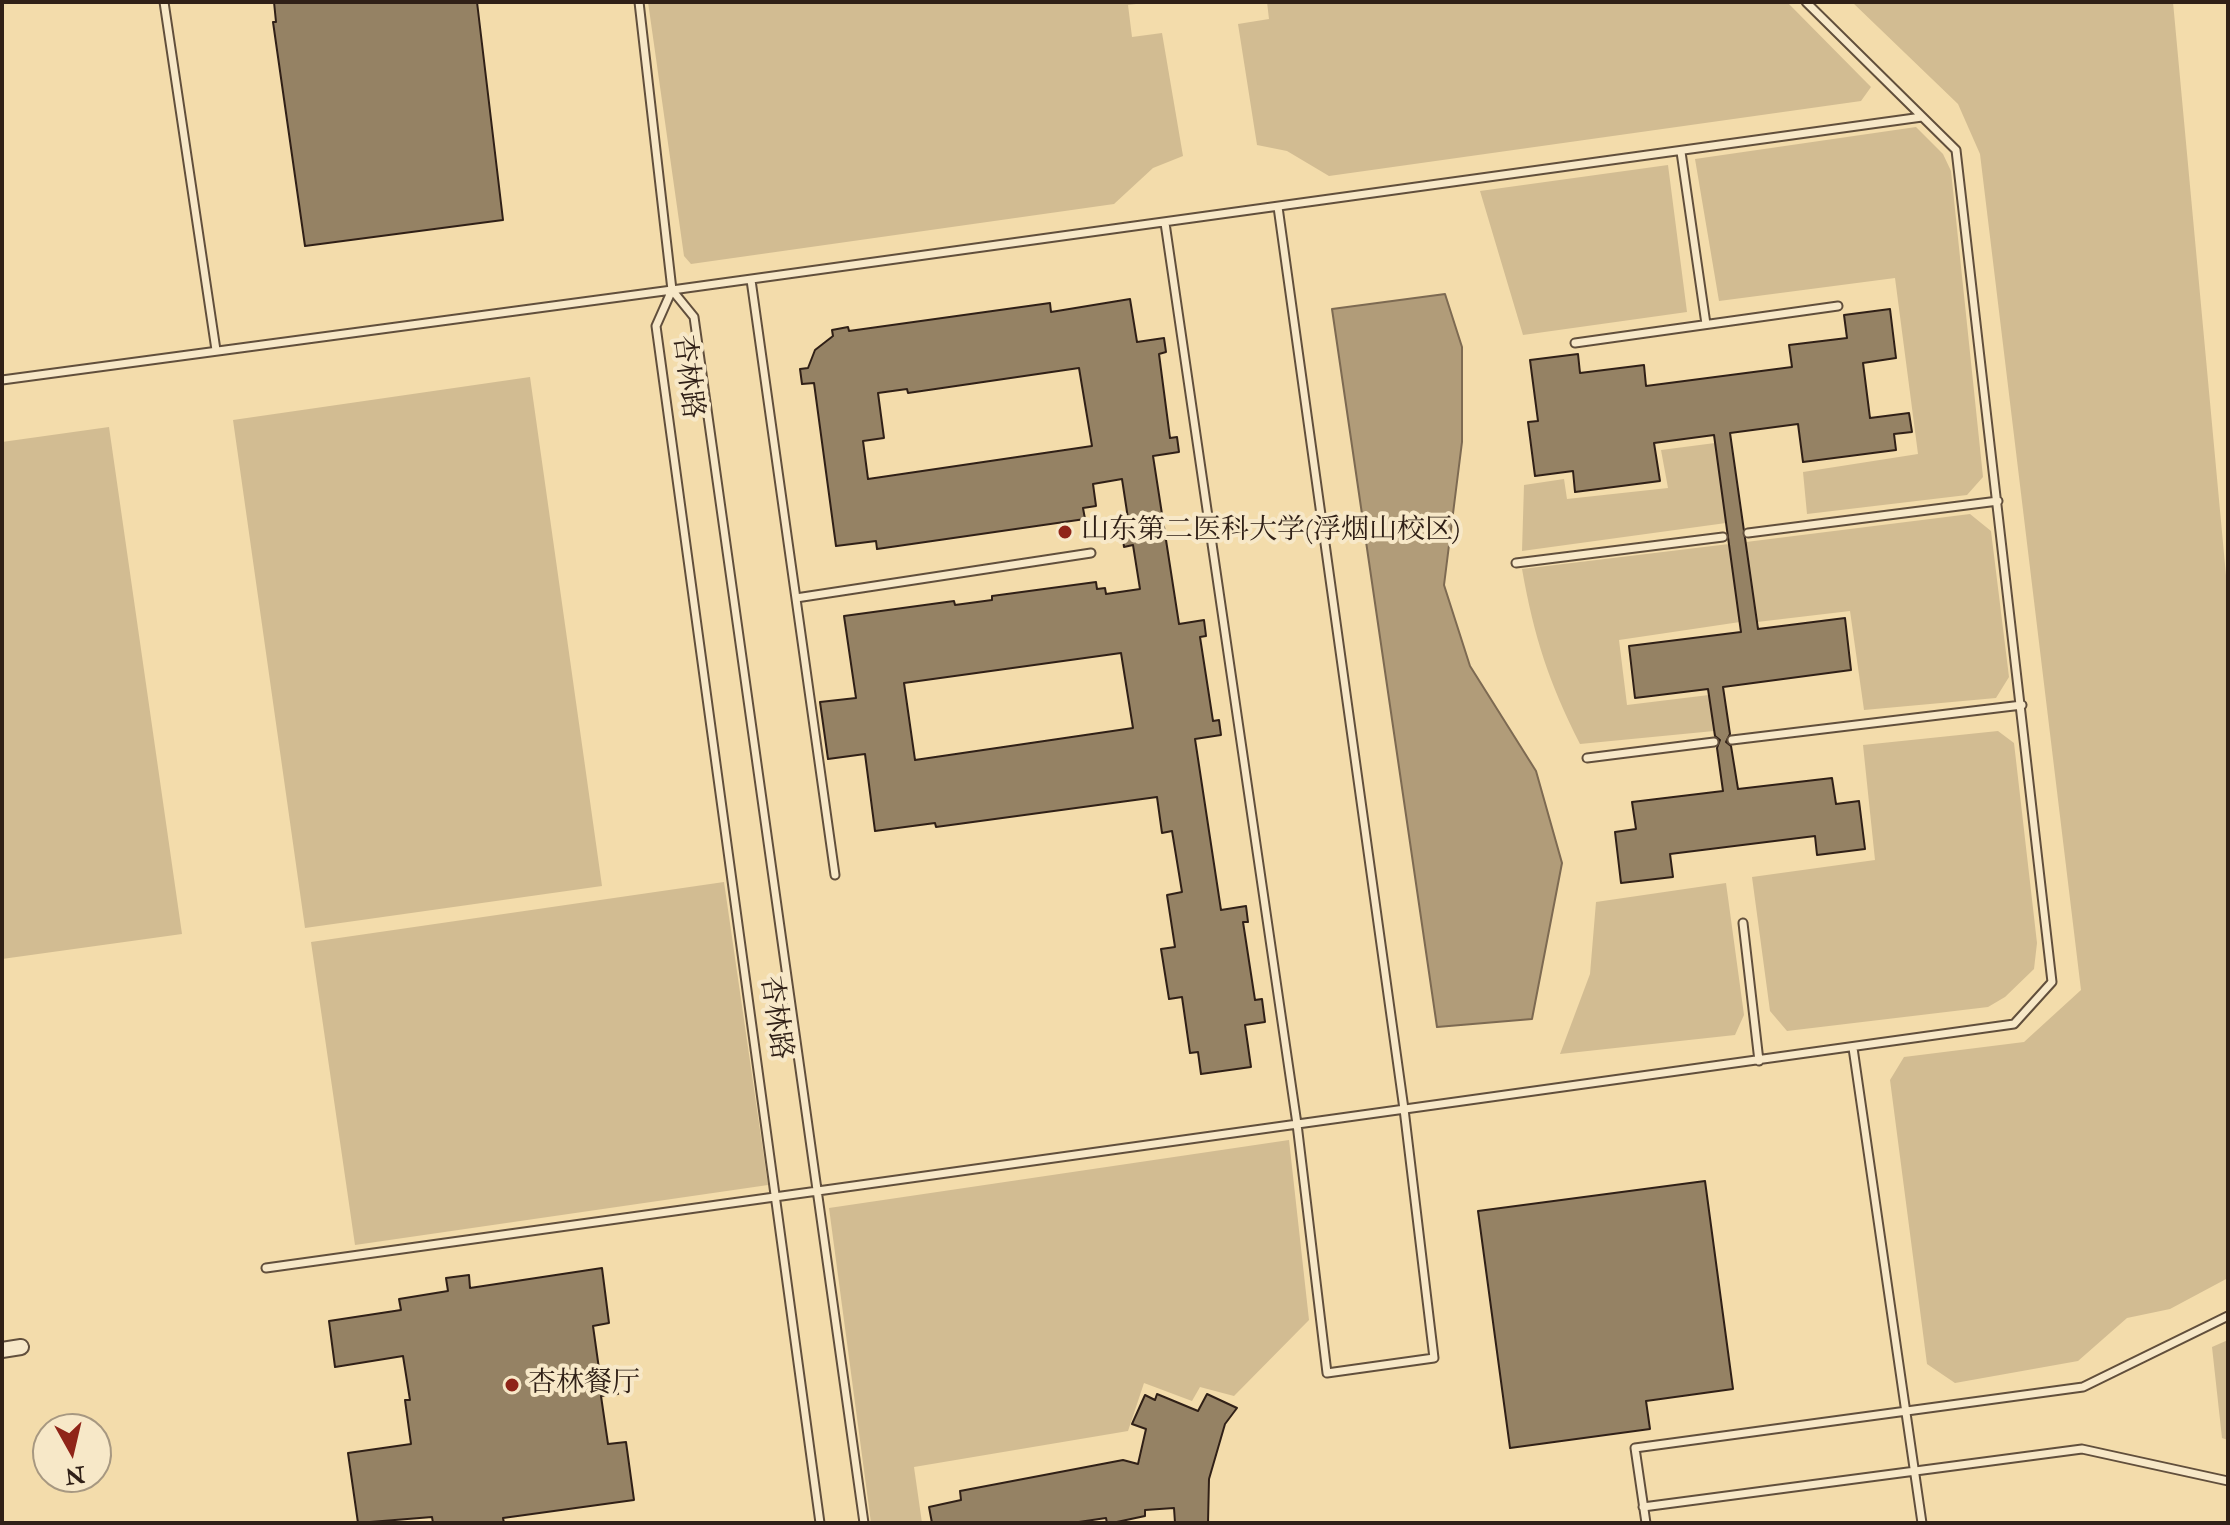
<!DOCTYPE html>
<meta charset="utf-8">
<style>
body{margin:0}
#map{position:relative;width:2230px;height:1525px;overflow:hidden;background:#f3dcab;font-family:"IM FELL Double Pica",serif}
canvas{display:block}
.frame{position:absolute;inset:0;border:4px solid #302017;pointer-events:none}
.north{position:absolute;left:32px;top:1413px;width:80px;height:80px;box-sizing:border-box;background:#f7e8c8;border:2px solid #a79881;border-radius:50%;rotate:172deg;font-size:22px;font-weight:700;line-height:32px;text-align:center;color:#302017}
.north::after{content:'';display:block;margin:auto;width:28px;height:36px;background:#8f2418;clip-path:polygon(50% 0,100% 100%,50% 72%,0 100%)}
</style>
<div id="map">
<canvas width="2230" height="1525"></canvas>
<div class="frame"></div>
<div class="north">N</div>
</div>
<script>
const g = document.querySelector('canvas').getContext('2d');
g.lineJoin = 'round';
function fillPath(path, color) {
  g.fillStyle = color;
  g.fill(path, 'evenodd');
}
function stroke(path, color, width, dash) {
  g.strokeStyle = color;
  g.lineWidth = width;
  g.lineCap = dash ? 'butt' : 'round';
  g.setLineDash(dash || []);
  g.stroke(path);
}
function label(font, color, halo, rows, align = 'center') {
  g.font = font + ' "IM FELL Double Pica","Noto Serif SC",serif';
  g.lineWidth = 8;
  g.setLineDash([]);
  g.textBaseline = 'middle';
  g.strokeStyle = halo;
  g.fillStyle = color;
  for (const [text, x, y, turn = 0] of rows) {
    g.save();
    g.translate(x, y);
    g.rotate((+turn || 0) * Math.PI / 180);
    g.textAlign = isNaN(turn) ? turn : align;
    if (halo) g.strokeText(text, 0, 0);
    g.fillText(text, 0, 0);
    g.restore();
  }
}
fillPath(new Path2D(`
 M648,2h504l-24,3 4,32 30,-4 21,123 -30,12 -39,36 -423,60 -7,-8z
 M1267,2h520l84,85 -10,14 -532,75 -42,-25 -30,-6 -19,-121 31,-5z
 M1852,2h321l55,595v681l-58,31 -43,9 -49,43 -123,22 -28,-19 -37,-284 14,-23 120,-15 57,-52 -101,-836 -22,-50z
 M1916,127l27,27 8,17 32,306 -16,18 -160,19 -4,-42 115,-18 -23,-176 -176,23 -24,-142z
 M1668,165l19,147 -164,23 -43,-144z
 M530,377l72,509 -297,42 -72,-508z
 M109,427l73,507 -180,25v-517z
 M1715,443l11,80 -204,28 2,-66 40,-6 3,20 101,-11 -7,-38z
 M1970,514l21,17 18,146 -13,21 -132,12 -14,-99 -93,11 -11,-80z
 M1729,544l11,78 -121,18 8,65 82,-10 5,36 -134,13c-31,-61 -46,-107 -58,-175z
 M1998,731l16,12 23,200 -3,26 -29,28 -17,10 -201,24 -17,-20 -18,-134 123,-17 -12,-115z
 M724,882l44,303 -413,60 -44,-303z
 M1726,883l18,132 -9,20 -175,19 30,-80 6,-72z
 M1289,1140l20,180 -75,76 -34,-9 -8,14 -48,-18 -16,48 -214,36 8,56h-51l-42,-315z
 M2228,1340v100l-6,-2 -10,-91z`), '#d2bc92');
const water = new Path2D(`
 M1445,294l17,53v95l-18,143 26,81 66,105 26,92 -30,156 -95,8 -105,-718z`);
fillPath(water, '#b19c79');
stroke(water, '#7d6a52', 2);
const building = new Path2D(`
 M274,2h203l26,218 -198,26 -32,-224h3z
 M1130,299l7,43 27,-4 2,14 -7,2 11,84 7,-1 2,15 -26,4 26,168 25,-4 2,16 -6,1 13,84 6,-1 2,15 -26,4 26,171 25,-4 2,16h-5l12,78 7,-1 3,23 -20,3 6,42 -50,7 -3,-22 -8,1 -8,-56 -13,2 -8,-50 14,-2 -8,-52 15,-3 -10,-61 -10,2 -5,-36 -221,30 -1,-4 -60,8 -10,-77 -37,5 -8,-57 36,-4 -12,-82 110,-15 1,4 37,-5v-4l104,-14 1,7 8,-1 1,6 34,-5 -7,-44 -9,2 -3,-21 8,-1 -7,-46 -29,5 3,22 -13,2 2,11 -208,30 -1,-8 -40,5 -22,-163 -12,1 -2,-15 8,-1 7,-18 18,-14 -1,-6 16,-3 1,4 201,-28 1,9zM1079,368l13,78 -224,33 -5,-38 21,-3 -6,-45 29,-4 1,4zM1121,653l12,75 -218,32 -11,-77z
 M1890,309l6,49 -33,5 7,55 39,-5 3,19 -18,2 2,16 -93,12 -5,-38 -68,9 28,196 87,-11 6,52 -128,17 7,47 -4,8 5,4 7,43 94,-11 4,26 23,-3 6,48 -48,6 -2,-19 -145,18 3,23 -52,6 -6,-51 21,-3 -4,-27 91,-11 -6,-43 3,-8 -5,-4 -7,-47 -73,9 -6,-52 112,-14 -27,-197 -60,8 6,38 -85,11 -2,-21 -38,5 -7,-54 10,-1 -8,-61 48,-6 2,19 64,-8 2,21 146,-19 -3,-22 58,-7 -3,-23z
 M1705,1181l28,208 -87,12 4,28 -140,19 -32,-237z
 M602,1268l7,55 -16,3 7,50 16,-2 2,20 -17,2 7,48 18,-2 8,58 -131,18 1,5h-71l-1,-6 -74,6 -10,-70 63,-9 -6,-44h5l-7,-44 -68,11 -6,-46 72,-11 -2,-11 49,-8 -2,-13 23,-3 1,13z
 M1157,1394l41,17 9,-17 30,14 -12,16 -16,55 -1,44h-33l-1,-15 -29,2v6l-33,7h-5l-1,-5 -34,5h-140l-3,-16 32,-7 -1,-9 163,-31 15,4 8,-35 -14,-5 13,-29 10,5z`);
fillPath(building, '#958264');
stroke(building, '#302017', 2);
const lane = new Path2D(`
 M164,2l52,348
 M639,2l33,288 1250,-173
 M1681,152l25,172
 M1165,223l132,901 30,249 107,-15 -30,-249 -126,-902
 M751,280l84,595
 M672,290l22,27 170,1206
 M672,290l-16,36 164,1197
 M1575,343l263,-37
 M2,380l670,-90
 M1748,533l250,-32
 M1516,563l207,-26
 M796,598l295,-45
 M1732,740l290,-35
 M1587,758l127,-16
 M1743,923l16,138
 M1853,1048l69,475
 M266,1268l1748,-244 38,-42 -96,-832 -150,-148
 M1643,1507l439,-58 146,32
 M1646,1523l-11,-75 448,-61 145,-71`);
const street = new Path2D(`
 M2,1350l19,-3`);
stroke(lane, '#614f3c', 11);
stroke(street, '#614f3c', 18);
stroke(lane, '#f7e8c8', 7);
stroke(street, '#f7e8c8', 14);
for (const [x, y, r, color] of [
 [1065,532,8,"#8f2418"],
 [512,1385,8,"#8f2418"]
]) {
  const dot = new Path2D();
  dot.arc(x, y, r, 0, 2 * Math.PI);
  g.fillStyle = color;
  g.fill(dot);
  stroke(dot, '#f7e8c8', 3);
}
label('28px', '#302017', '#f7e8c8', [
 ["杏林路",686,377,83],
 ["杏林路",774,1018,82]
]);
label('28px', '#302017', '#f7e8c8', [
 ["山东第二医科大学(浮烟山校区)",1081,532],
 ["杏林餐厅",528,1385]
], 'left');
</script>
